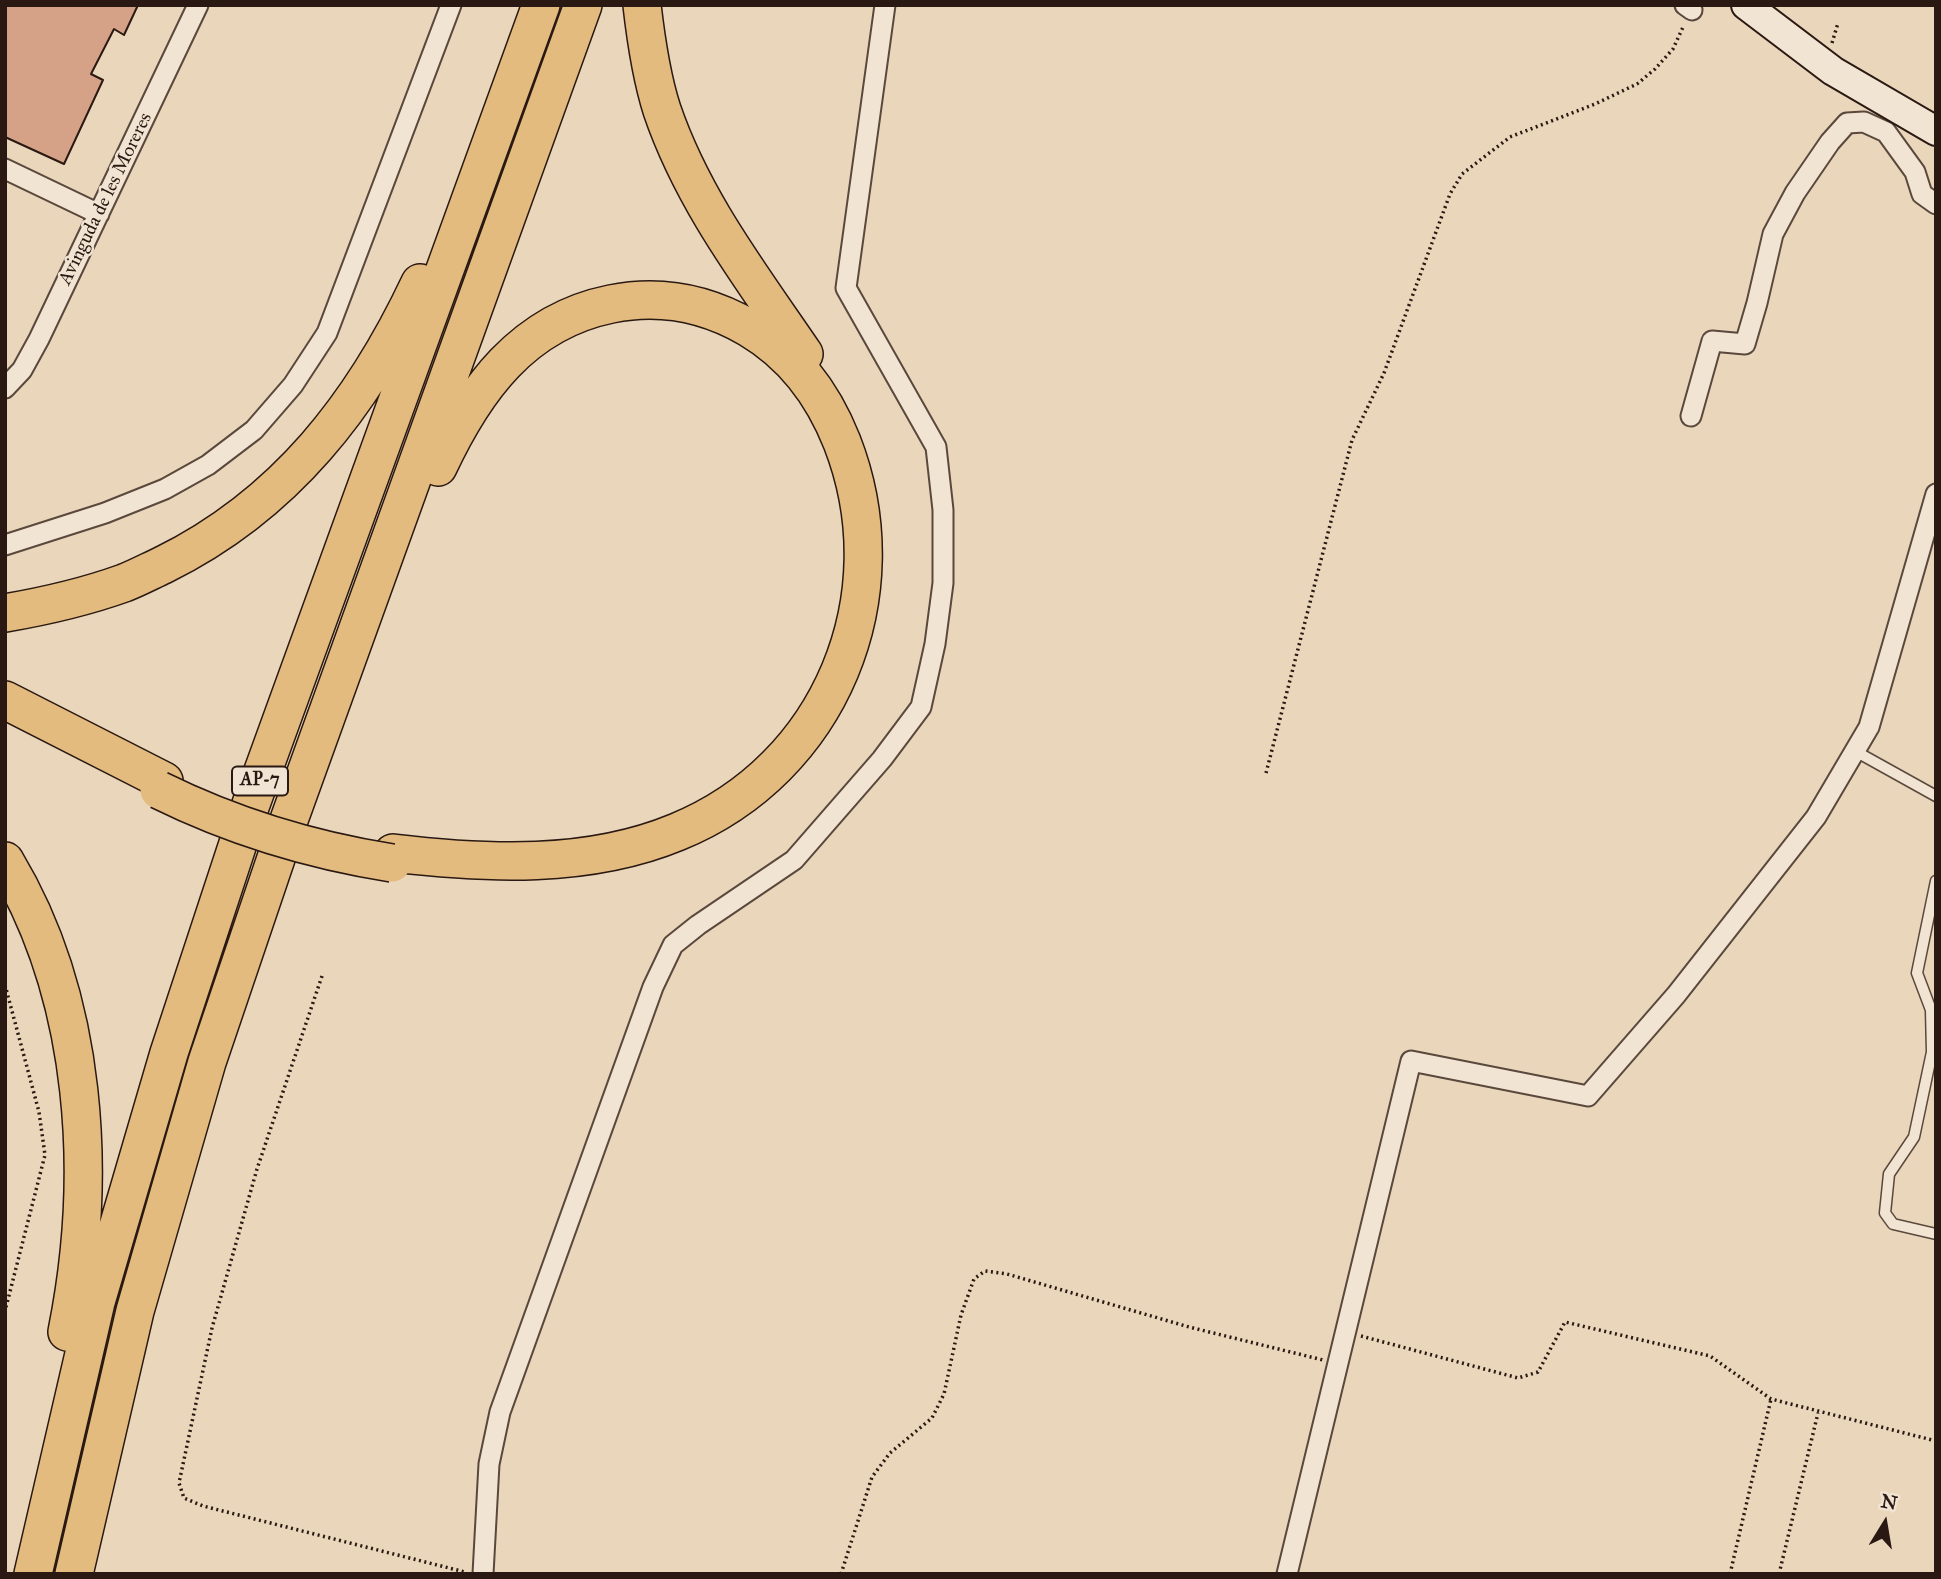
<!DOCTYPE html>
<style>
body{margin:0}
#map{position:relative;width:1941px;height:1579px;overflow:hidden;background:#e9d6bb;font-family:"IM FELL Great Primer",serif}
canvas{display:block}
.frame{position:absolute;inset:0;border:7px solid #2a1912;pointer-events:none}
.north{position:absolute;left:1850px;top:1488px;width:70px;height:70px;-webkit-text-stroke:5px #f1e4d3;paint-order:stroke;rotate:11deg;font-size:19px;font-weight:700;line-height:28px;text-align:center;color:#2a1912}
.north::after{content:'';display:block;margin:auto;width:24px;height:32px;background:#2a1912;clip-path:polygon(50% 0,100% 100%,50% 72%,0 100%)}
</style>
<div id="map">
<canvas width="1941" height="1579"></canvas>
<div class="frame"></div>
<div class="north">N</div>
</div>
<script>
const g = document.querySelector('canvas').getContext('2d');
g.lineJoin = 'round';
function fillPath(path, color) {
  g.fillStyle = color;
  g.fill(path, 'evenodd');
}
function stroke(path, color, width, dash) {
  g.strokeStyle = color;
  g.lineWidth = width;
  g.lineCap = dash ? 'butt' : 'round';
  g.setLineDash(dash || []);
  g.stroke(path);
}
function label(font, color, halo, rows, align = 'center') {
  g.font = font + ' "IM FELL Great Primer",serif';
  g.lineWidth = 5;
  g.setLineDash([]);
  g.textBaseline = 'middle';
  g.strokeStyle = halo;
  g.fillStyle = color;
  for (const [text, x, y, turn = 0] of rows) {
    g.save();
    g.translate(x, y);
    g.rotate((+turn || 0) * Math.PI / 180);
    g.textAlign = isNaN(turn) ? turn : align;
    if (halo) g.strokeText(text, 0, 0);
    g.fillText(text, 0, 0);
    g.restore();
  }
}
const building = new Path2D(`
 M5,5h133l-14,30 -10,-6 -23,45 12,6 -39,84 -59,-27z`);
fillPath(building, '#d5a287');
stroke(building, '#2a1912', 2);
const lane = new Path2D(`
 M1855,751l81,45
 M1936,881l-19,92 14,37 1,42 -18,85 -25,37 -4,39 8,11 43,10`);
const street = new Path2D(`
 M1685,5l7,5
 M5,169l94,45
 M5,388l17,-18 17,-31 159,-334
 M1691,416l21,-75 33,3 12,-41 16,-69 22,-41 35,-51 17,-19 17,-1 22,10 29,40 7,22 14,10
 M5,545l100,-32 60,-24 43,-24 46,-35 39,-45 34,-52 124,-328
 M483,1574l6,-110 11,-52 153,-425 20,-42 25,-20 96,-65 88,-101 39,-52 14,-63 8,-61v-73l-7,-63 -90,-159 39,-283
 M1287,1574l124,-513 177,35 88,-101 140,-178 53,-90 67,-233`);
const secondary = new Path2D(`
 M1746,5l87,66 103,60`);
const highway = new Path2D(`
 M642,5c4,35 9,71 20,105 31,91 89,166 142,244
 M5,613c41,-7 80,-16 119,-30 13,-5 26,-12 39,-18 122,-60 200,-161 257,-282
 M5,700l159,81
 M393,853c93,11 195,16 284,-21 154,-63 225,-236 165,-390 -19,-48 -49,-88 -93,-114 -43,-25 -89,-34 -138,-24 -89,18 -137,86 -173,163
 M5,861c83,138 93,316 62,471
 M33,1574l63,-272 73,-249 82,-249 290,-799
 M74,1574l61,-263 72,-249 83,-245 293,-812`);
stroke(lane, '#5a483c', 13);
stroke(street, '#5a483c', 23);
stroke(secondary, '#2a1912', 32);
stroke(highway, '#2a1912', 40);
stroke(new Path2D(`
 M1832,43l6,-20
 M1266,773l86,-333 32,-67 66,-179 12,-20 48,-37 85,-33 42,-20 18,-15 18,-20 11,-24
 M322,976l-65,193 -45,159 -33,155 5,15 19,8 262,66
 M5,985l34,127 6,43 -40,156
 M1361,1336l157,42 20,-6 27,-50 145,34 61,43 165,42
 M841,1574l31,-97 18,-24 42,-35 12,-24 17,-79 13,-36 11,-8 22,3 182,53 134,33
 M1730,1574l41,-175
 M1779,1574l39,-161`), '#2a1912', 3.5, [2, 3.5]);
stroke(lane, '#f1e4d3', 10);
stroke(street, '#f1e4d3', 19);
stroke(secondary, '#f1e4d3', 28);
stroke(highway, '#e4bb7e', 37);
const highwayBridge = new Path2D(`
 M159,790c75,37 151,60 233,73`);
stroke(highwayBridge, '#2a1912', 40, []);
stroke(highwayBridge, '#e4bb7e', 37);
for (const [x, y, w] of [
 [260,781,56]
]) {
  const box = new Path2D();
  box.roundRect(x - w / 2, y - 14.5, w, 29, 5);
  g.fillStyle = '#f1e4d3';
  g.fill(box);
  stroke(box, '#2a1912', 2);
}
label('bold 18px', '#2a1912', null, [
 ["AP-7",260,781]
]);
label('19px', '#2a1912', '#f1e4d3', [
 ["Avinguda de les Moreres",106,199,-64]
]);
</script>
